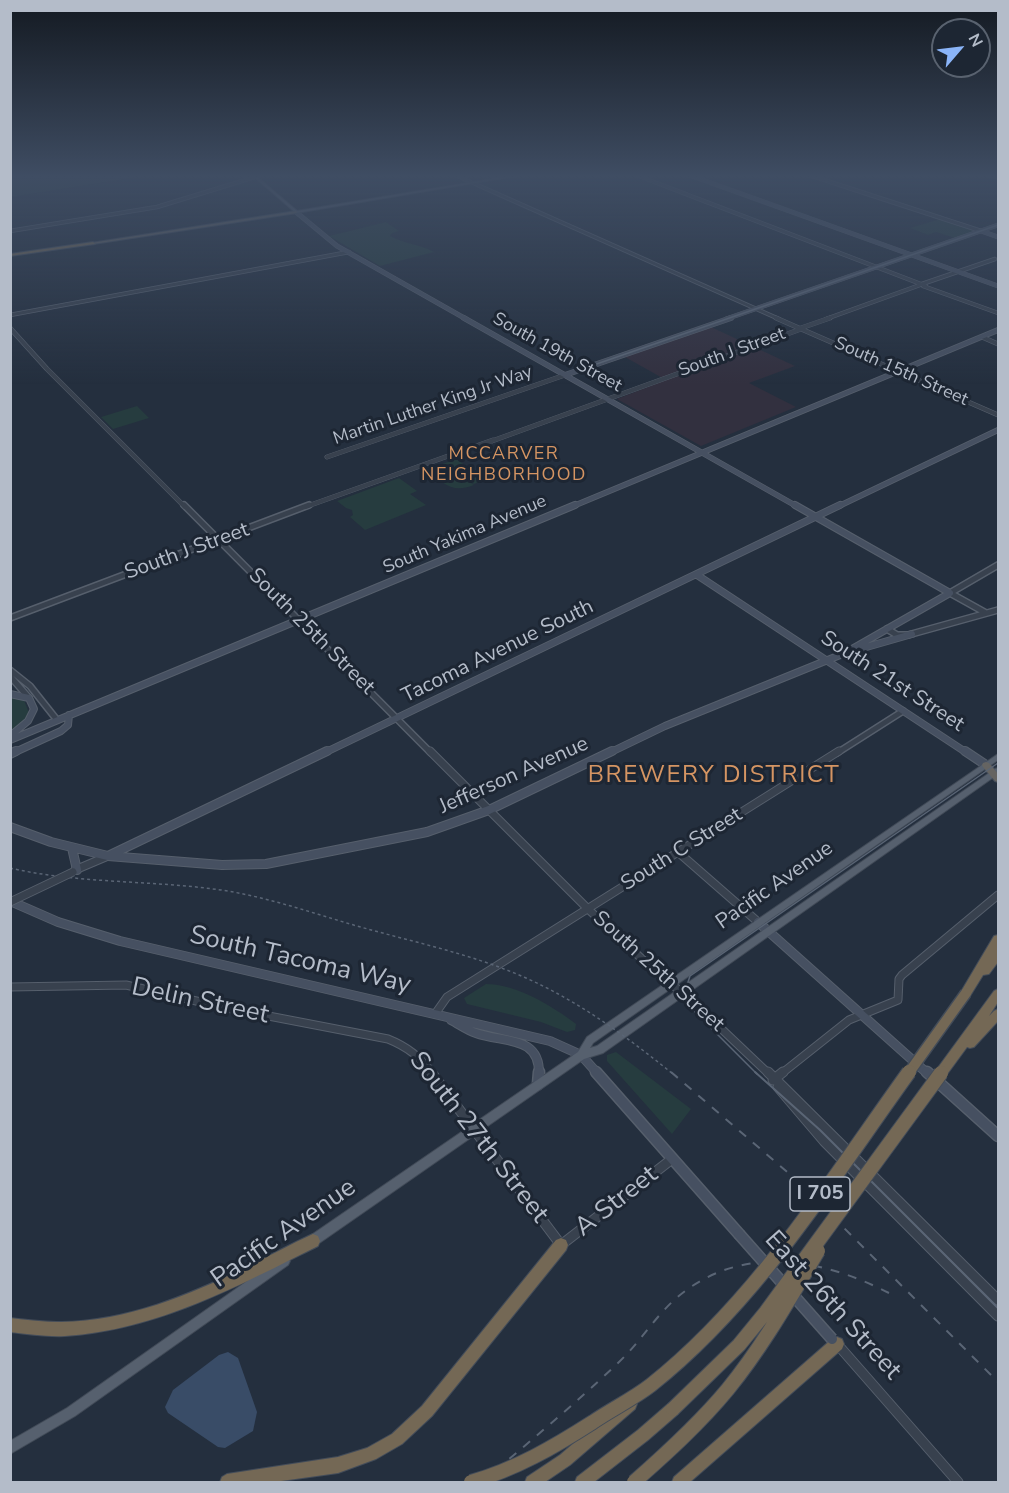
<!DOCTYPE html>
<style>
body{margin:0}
#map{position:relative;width:1009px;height:1493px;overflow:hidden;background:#242f3e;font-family:"Nunito Sans",sans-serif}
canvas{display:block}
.frame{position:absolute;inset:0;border:12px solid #b4bcc9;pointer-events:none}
.north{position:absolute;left:931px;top:18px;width:60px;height:60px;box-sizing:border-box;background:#1d2633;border:2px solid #59626f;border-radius:50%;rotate:62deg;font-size:16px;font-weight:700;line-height:24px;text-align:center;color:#b4bcc9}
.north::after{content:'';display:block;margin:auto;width:21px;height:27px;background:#8ab4f8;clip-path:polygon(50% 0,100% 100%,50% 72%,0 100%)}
</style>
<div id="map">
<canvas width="1009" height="1493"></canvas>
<div class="frame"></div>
<div class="north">N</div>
</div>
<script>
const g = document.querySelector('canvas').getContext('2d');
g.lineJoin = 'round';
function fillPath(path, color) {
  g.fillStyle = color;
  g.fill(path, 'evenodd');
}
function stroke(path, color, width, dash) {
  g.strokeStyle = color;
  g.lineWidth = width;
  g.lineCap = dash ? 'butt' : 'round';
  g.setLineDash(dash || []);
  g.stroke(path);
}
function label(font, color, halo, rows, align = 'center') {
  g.font = font + ' "Nunito Sans",sans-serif';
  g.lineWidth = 6;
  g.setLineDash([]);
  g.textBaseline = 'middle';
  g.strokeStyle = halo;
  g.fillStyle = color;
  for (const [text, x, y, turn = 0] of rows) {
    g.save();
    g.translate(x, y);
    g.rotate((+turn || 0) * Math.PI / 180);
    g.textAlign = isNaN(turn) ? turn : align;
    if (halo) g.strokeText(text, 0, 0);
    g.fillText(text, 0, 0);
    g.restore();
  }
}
fillPath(new Path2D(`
 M711,327l84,39 -46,17 47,24 -95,39 -84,-47 49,-19 -41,-23z`), '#32303f');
fillPath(new Path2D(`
 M11,175h129l-21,5 -108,17z
 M940,219l35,12 -20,7 -19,-6 -8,3 -18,-7z
 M386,222l13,9 -7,2 -2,3c15,8 29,8 44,16l-54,14 -51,-30z
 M137,406l12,12 -36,11 -12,-12z
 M456,459l16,11 -13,5 10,7v-2l18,-7 5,3 -18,8 -4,-2 4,3c-23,9 -30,-2 -48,-15z
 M399,478l18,13 -7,3 16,11 -61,25 -15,-13 3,-2 -1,-5 -6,-2 -9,-7z
 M11,696l13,4 5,13 -5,7 -13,10z
 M486,984c31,0 66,22 90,40l-1,6 -8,2 -26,-10 -74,-18 -3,-6z
 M616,1052l75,57 -19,25 -65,-73v-6z`), '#263c3f');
fillPath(new Path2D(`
 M228,1352l10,6 19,54 -4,19 -28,17 -7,-1 -50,-34 -3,-6 8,-17 46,-35z`), '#394c67');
const tertiaryFar4 = new Path2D(`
 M455,175l324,144
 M636,175l290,111
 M809,175l172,56
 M10,231l147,-24 98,-30
 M922,284l73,-25
 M923,286l75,27
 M10,315l339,-63
 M826,319l94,-34`);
const tertiaryFar3 = new Path2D(`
 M776,318l222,97
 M10,328l37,41 138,138
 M801,328l29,-10
 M982,337l16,7
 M492,441l309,-112
 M327,457l238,-82
 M305,507l188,-67`);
const tertiaryFar2 = new Path2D(`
 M184,505l247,248
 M950,593l48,-28
 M950,593l36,20
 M10,618l299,-113
 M887,629l10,6h11l90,-25
 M10,670l20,16 27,34
 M10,676l19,22
 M837,753l66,-42`);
const tertiaryFar1 = new Path2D(`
 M430,751l158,158 67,62 35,28 79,75
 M678,852l80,70
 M75,870l33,-14
 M10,987l116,-2 101,23 161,31c20,8 32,18 45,35
 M435,1014l12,-17 392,-246
 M781,1074l68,-54 49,-20 1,-21 3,-4 96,-80`);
const tertiary = new Path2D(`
 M431,1072l130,173 111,-86
 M768,1072l230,228
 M773,1080l10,-8
 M778,1087l46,54 174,175
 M838,1345l120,137`);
const secondaryFar4 = new Path2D(`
 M689,175l309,111
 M296,212l41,34 129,73
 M981,231l17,6
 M726,319l272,-94`);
const secondaryFar3 = new Path2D(`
 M464,318l334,189
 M565,375l166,-57
 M571,507l427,-177
 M837,507l161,-77`);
const secondaryFar2 = new Path2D(`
 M795,505l155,88
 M697,575l270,178
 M856,650l56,-16
 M10,694l19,4 5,11 -6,12 -18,15
 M10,740l565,-235
 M13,753l48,-22 7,-6 1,-10
 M324,753l516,-248
 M609,753l56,-27 180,-73 105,-60`);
const secondaryFar1 = new Path2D(`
 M965,751l21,14
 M10,754l6,-3
 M10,827l41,15 57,14 114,9 44,-1 161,-32 62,-22 123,-59
 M72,848l5,22
 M110,855l217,-104
 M10,901l48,21 62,19 430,100 31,14 17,19
 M758,922l170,152
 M451,1020c8,4 16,10 25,13 27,10 64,2 63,41`);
const secondary = new Path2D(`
 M596,1072l143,162
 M927,1072l71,64
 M538,1084l1,-12`);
const primary = new Path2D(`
 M252,175h3l42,36 219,-36h6l-226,38z
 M987,175l11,2v2l-11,-3z
 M998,754v6l-405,283 -3,5 7,-2 398,-277 3,-1v6l-395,279 -19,6 -269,187 -4,2 -4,-2 -2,-4 2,-4 271,-186 9,-15z
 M284,1255l4,2 2,4 -2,4 -213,151 -65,38v-13l57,-33z`);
const trunk = new Path2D(`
 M296,211l1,2 -204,31 -2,-1z
 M986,762l3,1 9,11v8l-3,-1 -12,-14 -1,-2 1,-2z`);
const motorway = new Path2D(`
 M93,242l2,2 -85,12v-2z
 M998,935v27l-9,12 -6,1 -13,21 -4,2 -4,-2 -2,-3 2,-3 32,-54z
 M998,989v13l-9,14 5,-5 4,-2v12l-24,26 -4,1 -3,-1 -22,30 -4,1 -4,-1 -2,-4 2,-4 57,-78z
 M313,1234l5,2 2,5 -2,5c-80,40 -161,84 -253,90 -18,1 -36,-2 -55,-4v-14c17,2 34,4 51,4 66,-1 128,-27 186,-55 22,-11 44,-23 66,-33z
 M561,1238l5,2 2,5 -2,5 -134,166 -30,28 -26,15 -38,14 -64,9h-54l2,-5 5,-3 111,-17 29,-9 25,-14 30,-28 134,-166z
 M837,1337l5,2 2,5 -2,5 -152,133h-18l2,-5 158,-138z
 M630,1397l5,2 2,5 -2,5 -65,56 -25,17h-20l2,-5 33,-22 65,-56z
 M673,1402l5,2 2,5 -2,5 -30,26 -54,42h-19l2,-5 61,-47 30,-26z`);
stroke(tertiaryFar4, '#565f6c', 4.5);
stroke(tertiaryFar3, '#565f6c', 5);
stroke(tertiaryFar2, '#565f6c', 8);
stroke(tertiaryFar1, '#565f6c', 9);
stroke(tertiary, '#565f6c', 11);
stroke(secondaryFar4, '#565f6c', 5);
stroke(secondaryFar3, '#565f6c', 6);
stroke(secondaryFar2, '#565f6c', 8);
stroke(secondaryFar1, '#565f6c', 10);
stroke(secondary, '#565f6c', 13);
stroke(primary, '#414a57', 2);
stroke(trunk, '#434c59', 2);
stroke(motorway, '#434c59', 2);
stroke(tertiaryFar4, '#38414e', 3);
stroke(tertiaryFar3, '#38414e', 4);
stroke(tertiaryFar2, '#38414e', 5);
stroke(tertiaryFar1, '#38414e', 7);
stroke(tertiary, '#38414e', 9);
stroke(secondaryFar4, '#465061', 4);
stroke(secondaryFar3, '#465061', 4.5);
stroke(secondaryFar2, '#465061', 6);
stroke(secondaryFar1, '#465061', 8);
stroke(secondary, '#465061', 10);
fillPath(primary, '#56606e');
fillPath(trunk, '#656462');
fillPath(motorway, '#746855');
stroke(new Path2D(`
 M585,368l413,-143
 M757,1074l-68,-68 -4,-15 5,-15 308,-213`), '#5a6575', 1.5);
stroke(new Path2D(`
 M755,1072l65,58 178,178`), '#5a6575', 2);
stroke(new Path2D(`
 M10,868c70,16 141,12 211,22 47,7 91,23 136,36 56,16 115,28 169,52 54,24 101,59 147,96`), '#5a6575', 1.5, [3, 3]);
stroke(new Path2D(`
 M671,1072l122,105 205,205
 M482,1482c46,-39 93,-78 137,-120 20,-19 34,-42 54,-61 64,-58 146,-44 216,-8`), '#5a6575', 2, [9, 9]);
const tertiaryBridge = new Path2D(`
 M10,902l63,-30`);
const secondaryBridge = new Path2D(`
 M739,1234l93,105`);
const motorwayBridgeFar1 = new Path2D(`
 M908,1074l58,-81`);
const motorwayBridge = new Path2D(`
 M673,1409l66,-64 27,-33 175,-239
 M471,1482c45,-13 83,-35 122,-60 19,-13 40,-23 58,-37 106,-84 180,-205 258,-313
 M634,1482c33,-29 66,-59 94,-93 35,-43 62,-91 90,-138`);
stroke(tertiaryBridge, '#565f6c', 9, []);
stroke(secondaryBridge, '#565f6c', 13, []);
stroke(motorwayBridgeFar1, '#434c59', 13, []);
stroke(motorwayBridge, '#434c59', 16, []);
stroke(tertiaryBridge, '#38414e', 7);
stroke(secondaryBridge, '#465061', 10);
stroke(motorwayBridgeFar1, '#746855', 10);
stroke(motorwayBridge, '#746855', 14);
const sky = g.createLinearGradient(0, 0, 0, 384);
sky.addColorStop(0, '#141a22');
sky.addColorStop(0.46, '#3f4d63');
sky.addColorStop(1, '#3f4d6300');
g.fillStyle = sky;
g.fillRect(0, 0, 1009, 384);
label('18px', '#b4bcc9', '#1d2633', [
 ["South 19th Street",557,353,29],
 ["South J Street",732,353,-20],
 ["South 15th Street",901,372,24],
 ["Martin Luther King Jr Way",433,406,-19],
 ["South Yakima Avenue",465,535,-23]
]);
g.letterSpacing = '1.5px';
label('18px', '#d59563', '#1d2633', [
 ["MCCARVER",504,455],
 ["NEIGHBORHOOD",504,476]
]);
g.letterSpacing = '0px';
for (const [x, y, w] of [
 [820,1194,60]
]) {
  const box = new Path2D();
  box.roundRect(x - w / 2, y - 17, w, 34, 4.5);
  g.fillStyle = '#1d2633';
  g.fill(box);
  stroke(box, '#b4bcc9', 1.5);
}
label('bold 20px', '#b4bcc9', null, [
 ["I 705",820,1194]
]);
label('21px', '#b4bcc9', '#1d2633', [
 ["South J Street",187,552,-20],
 ["South 25th Street",311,632,45],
 ["Tacoma Avenue South",498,652,-26],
 ["South 21st Street",892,682,33],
 ["Jefferson Avenue",514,776,-24],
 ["South C Street",682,850,-32],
 ["Pacific Avenue",775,886,-35],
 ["South 25th Street",658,972,42]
]);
g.letterSpacing = '1.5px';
label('24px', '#d59563', '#1d2633', [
 ["BREWERY DISTRICT",714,776]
]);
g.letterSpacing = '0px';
label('26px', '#b4bcc9', '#1d2633', [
 ["South Tacoma Way",300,961,13],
 ["Delin Street",200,1002,12],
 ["South 27th Street",478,1138,52],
 ["A Street",617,1202,-38],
 ["Pacific Avenue",284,1234,-35],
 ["East 26th Street",832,1306,48]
]);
</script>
